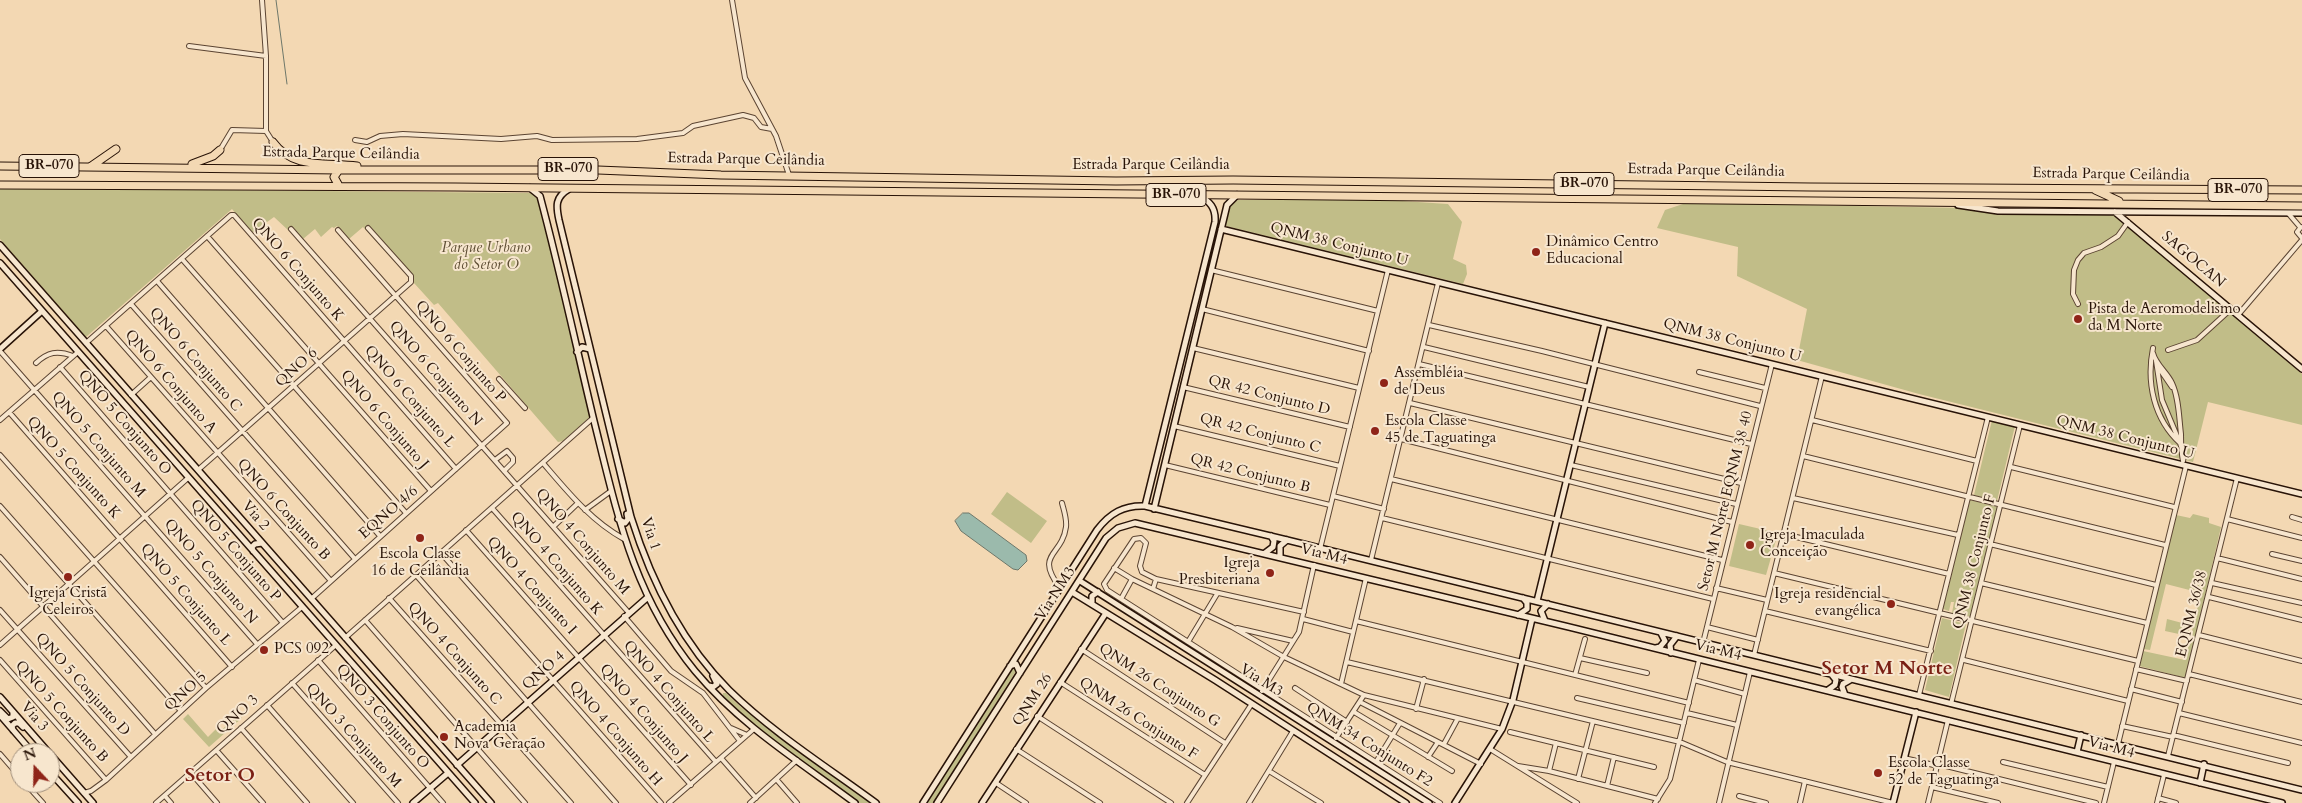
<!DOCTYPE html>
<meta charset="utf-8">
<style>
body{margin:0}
#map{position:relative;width:2302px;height:803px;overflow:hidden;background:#f3d8b3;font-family:Cardo,serif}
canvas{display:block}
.north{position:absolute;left:10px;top:743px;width:50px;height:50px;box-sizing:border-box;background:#f7e6ce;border:1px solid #a4927e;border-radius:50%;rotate:339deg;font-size:14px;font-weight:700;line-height:20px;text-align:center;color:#281307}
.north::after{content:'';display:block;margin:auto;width:18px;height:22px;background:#8f2418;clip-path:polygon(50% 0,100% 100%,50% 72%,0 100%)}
</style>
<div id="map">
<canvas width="2302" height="803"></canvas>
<div class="north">N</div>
</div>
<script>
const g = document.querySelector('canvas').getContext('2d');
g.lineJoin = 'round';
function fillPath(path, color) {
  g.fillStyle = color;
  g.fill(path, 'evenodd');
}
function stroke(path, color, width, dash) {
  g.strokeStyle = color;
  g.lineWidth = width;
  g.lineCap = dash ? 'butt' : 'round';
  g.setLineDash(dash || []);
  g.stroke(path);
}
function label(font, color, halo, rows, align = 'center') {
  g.font = font + ' Cardo,serif';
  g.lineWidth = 4;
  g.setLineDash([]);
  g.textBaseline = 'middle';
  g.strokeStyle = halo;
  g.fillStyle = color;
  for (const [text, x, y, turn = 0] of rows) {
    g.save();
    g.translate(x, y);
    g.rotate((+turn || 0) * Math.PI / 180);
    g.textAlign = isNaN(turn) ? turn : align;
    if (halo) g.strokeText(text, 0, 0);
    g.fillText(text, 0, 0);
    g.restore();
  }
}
fillPath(new Path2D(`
 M0,188l534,5 6,7 50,217 -27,24 -5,1 -120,-139 -4,2 -71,-78 -14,12 -12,-13 -3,2 -2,-1 -11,10 -6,-8 -12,10 -10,-11 -4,3 -15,-14 -22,16 -20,-24 -146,128 -86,-98z
 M1238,200h149l61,4 14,18 -9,37 13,6 1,9 -4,10 -237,-58 4,-21z
 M1686,203l281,5 21,4 128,3 186,159v51l-94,-23 -15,60 -274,-68 -122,-34 10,-51 -70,-33 1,-29 -81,-19 8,-18z
 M1992,420l23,6 -18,75 -23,-6z
 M1007,492l40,29 -16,22 -40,-29z
 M1970,500l28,7 -27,110 -19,-4 2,-11h-3l-2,9 -6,-2z
 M2193,514l16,4v5l12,4 -35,151 -47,-12 4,-15 42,9 16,-67 -35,-9 -16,66 -7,-1 33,-134 14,3z
 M1739,524l39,9 -12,42 -37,-9z
 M1942,618l24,6 -17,73 -24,-7z
 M2167,619l23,6 -2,11 -23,-5z
 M1014,667l2,4 -82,132h-10z
 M723,693h3l15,14 131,96h-12l-102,-75 -35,-31z
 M188,714l20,23 8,-8 3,3 20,-17 3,3 -33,29 -26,-28z`), '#c1bd88');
const water = new Path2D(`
 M963,513h6l57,42 1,6 -9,9 -5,-1 -52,-38 -6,-10z`);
fillPath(water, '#9bbaac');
stroke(water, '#6d776a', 1);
stroke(new Path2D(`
 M276,0l11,84`), '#6d776a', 1);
const street = new Path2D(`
 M262,0l4,56v75l7,11
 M732,0l13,78 31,58 13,39
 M189,46l77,10
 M355,140l12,2 13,-6 23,-2 98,5 36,-3 15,4 85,-1 46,-6 10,-7 50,-11 11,3 7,9 11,2
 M220,150l12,-20 34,1
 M2288,213l12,14
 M2301,227l-4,5 5,6
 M291,229l338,384
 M207,236l224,255
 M182,259l224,254
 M1211,270l167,41
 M157,281l223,255
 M131,304l224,255
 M2078,304l-5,-10 1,-24 4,-10 6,-7 17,-6 17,-11 10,-14
 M1202,309l167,42
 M2238,315l64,-75
 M1429,325l113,26 218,55
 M106,326l225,255
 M86,343l145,-128h3l222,254
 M1424,347l165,40
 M1193,348l166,40
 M2153,348c-7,35 1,71 27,95l-18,-43 -6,-39
 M2168,350l29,-10 34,-31
 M0,351l257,293
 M2153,353c3,12 14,19 19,30 7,15 7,35 9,51 0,10 0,17 2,27l1,-5 -4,-13
 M36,363c12,-11 21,-13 37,-7
 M1419,364l332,80
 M60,367l223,256
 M2159,368l13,19
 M1699,372l66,16
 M499,379l26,29
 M1183,387l167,40
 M131,395l20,-18
 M1410,403l331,80
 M9,412l223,255
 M0,420l78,-68
 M1812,420l165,41
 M1174,426l166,40
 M1401,439l331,83
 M0,455l206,233
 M1803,456l362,89
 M495,460l12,-9 6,7v4l-9,9
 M543,463c24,28 48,58 81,76
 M1165,465l165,40
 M1571,465l165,39
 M2011,467l163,40
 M198,470l213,-188v-6l-43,-48
 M1391,479l331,81
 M1333,496l51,13
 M1793,498l165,37
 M0,506l181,205
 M492,508l224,254
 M585,510l26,-19
 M2292,517l10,3
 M1382,518l331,81
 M2227,519l75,19
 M554,526l24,-23
 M466,530l225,255
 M1784,534l165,40
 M1990,544l166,41
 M1320,549l68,-279
 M441,553l220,250
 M2272,554l30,7
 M0,557l155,177
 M2217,558l85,21
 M1371,560l67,-277
 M1114,568l18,11 100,48 52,30 80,38 -28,43
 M1774,573l364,88
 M416,575l200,228
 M1132,579l-11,20 319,204
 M1981,583l166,40
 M2212,583l90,20
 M1060,588c-26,-35 2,-31 6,-61 1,-8 -2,-16 -4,-24
 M1716,588l51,12
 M1153,589l3,-10 148,33
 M2209,597l93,23
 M389,598l182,205
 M311,599l196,-176 -169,-193
 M1121,599l-14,-9 -3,-6 30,-45 7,-1 5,5 -6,23 2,6 14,7
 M0,610l130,146
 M1765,611l166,40
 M624,616l47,55 32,22 37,48
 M1303,619l50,13
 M365,620l160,183
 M1356,621l333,82
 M1707,627l51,13
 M1237,628l56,13
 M2199,635l103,26
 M345,638l248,-220
 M1188,642l29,-48
 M1703,643l69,-279
 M0,645l188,-167
 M1081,649l144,94
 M1754,655l68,-279
 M1580,658l67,15
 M0,660l106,120
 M318,660l125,143
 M1964,660l164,41
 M1347,662l333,80 47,20 166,41
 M2136,669l51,12
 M2189,674l113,28
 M1575,675l10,-36
 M1694,680l51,14
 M1060,682l145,93
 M292,683l106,120
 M1341,684l25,-106
 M1295,688l52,34
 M2131,689l51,13
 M1262,691l37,-59 15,-67
 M1364,695l138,34
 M1919,695l69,-278
 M1577,698l107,25
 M1360,702l121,62
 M1951,704l69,-279
 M267,705l86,98
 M1416,709l8,-30
 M1354,712l98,59
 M1687,713l50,12
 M2179,713l123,30
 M1037,716l134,87
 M2122,726l51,11
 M241,728l66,75
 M731,728l16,7
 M1510,732l144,35
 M2173,735l115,28
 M1444,744l13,-24
 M2118,744l68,-278
 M1016,749l84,54
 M1490,749l87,54
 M217,751l46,52
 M0,754l20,23
 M2168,756l69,-278
 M1428,757l10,-15
 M721,758l35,40
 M1904,758l34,8
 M1376,762l24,-39
 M2003,762l105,25
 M1938,764l158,39
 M1518,766l31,5 109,28
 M1269,771l52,32
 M1549,771l7,-28
 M191,773l26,30
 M1578,779l15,-58
 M777,780l20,23
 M25,783l18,20
 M996,783l30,20
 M1607,786l7,-29
 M1932,787l66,16
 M84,793l7,-2 15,-11 100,-92 96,-81
 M165,796l6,7
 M1739,796l27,7
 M2158,798l18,5
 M156,803l180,-158
 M669,803l85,-74
 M750,803l47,-43
 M1187,803l64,-98
 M1249,803l44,-72
 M1655,803l15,-24 29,-119
 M1719,803l31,-131
 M1800,803l5,-22
 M1928,803l20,-83
 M2104,803l10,-41
 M2157,803l7,-28`);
const secondary = new Path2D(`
 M530,188l10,8c20,75 36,150 54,225 23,92 39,174 101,250 45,54 105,91 160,132
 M569,189c-14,8 -13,17 -10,31l72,297c20,64 50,125 98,173 44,43 98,77 147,113
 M1958,205l40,6 304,2
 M2115,212l187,157
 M1221,229l1081,265
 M0,245l491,558
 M0,263l475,540
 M0,349l42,-38
 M577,352l5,-5 8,2
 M1145,506l70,-284c1,-14 -5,-21 -17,-27
 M1154,509l73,-304 10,-10
 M618,519l7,4 3,-4 -1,-5
 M253,551l-1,-4 3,-3 7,-1
 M1265,553l8,-6 1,-6 -3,-5
 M1280,557v-11l7,-6
 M1080,581l349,222
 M1072,592l143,88 191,123
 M1537,601l68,-278
 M1092,604v-8l6,-4
 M1518,615l9,-6v-6l-4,-5
 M1545,621l-4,-10 7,-7
 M1656,648l4,-1 5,-6 -4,-8
 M1671,653l-1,-8 7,-9
 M1010,666l6,-2 4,9
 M709,686l4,1 4,-3 -4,-8
 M1828,690l7,-5 1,-5 -4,-5
 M1845,695l-3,-8 1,-3 7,-4
 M0,697l49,56
 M0,711l8,8 5,-2v-5
 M0,715l33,38
 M13,730l-1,-4 3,-3h4l4,4
 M2077,752l4,-17
 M50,754l43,49
 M457,765l191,-168
 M50,772l28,31
 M2200,783l4,-19
 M413,803l35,-30
 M923,803l174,-273c13,-17 27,-25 48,-24l142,34 1015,250
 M937,803l169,-265 12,-10 17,-5 434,104 713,176
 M982,803l124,-190
 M1455,803l47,-74 11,-29 19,-81
 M1893,803l23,-91`);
const highway = new Path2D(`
 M273,142c20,28 54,20 84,24
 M192,164l21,-8 7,-6
 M0,166l339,4h259l123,5 395,6 117,-1 577,7 492,3
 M90,167l26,-18
 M339,170l-5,7 5,9
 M0,185l455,2 1847,19
 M2095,190l24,11`);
stroke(street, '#5b4432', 6);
stroke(secondary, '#281307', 8);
stroke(highway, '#281307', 9);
stroke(street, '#f7e6ce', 4);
stroke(secondary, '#f7e6ce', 5);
stroke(highway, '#f3d8b3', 7);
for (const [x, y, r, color] of [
 [1536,252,5,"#8f2418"],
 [2078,319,5,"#8f2418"],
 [1384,383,5,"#8f2418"],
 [1375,431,5,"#8f2418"],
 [420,538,5,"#8f2418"],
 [1750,545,5,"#8f2418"],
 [1270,573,5,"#8f2418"],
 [68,577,5,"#8f2418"],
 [1891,604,5,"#8f2418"],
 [264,650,5,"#8f2418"],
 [444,737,5,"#8f2418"],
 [1878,773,5,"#8f2418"]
]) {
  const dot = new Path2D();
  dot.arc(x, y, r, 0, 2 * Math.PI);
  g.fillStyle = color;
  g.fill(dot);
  stroke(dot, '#f7e6ce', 2);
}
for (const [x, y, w] of [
 [49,166,60],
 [568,169,60],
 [1584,184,60],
 [2238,190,60],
 [1176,195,60]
]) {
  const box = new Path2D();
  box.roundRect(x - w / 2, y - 11.5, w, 23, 4);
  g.fillStyle = '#f7e6ce';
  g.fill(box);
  stroke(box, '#281307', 1);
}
label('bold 14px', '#281307', null, [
 ["BR-070",49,166],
 ["BR-070",568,169],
 ["BR-070",1584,184],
 ["BR-070",2238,190],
 ["BR-070",1176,195]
]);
label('15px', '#281307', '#f7e6ce', [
 ["Estrada Parque Ceilândia",341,154,1],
 ["Estrada Parque Ceilândia",746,160,1],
 ["Estrada Parque Ceilândia",1151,166],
 ["Estrada Parque Ceilândia",1706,171,1],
 ["Estrada Parque Ceilândia",2111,175,1],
 ["QNM 38 Conjunto U",1339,245,14],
 ["SAGOCAN",2193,260,40],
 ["QNO 6 Conjunto K",297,270,49],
 ["QNM 38 Conjunto U",1732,341,14],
 ["QNO 6 Conjunto P",460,352,49],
 ["QNO 6 Conjunto C",195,360,49],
 ["QNO 6",297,368,-42],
 ["QNO 6 Conjunto N",435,374,49],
 ["QNO 6 Conjunto A",170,382,49],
 ["QR 42 Conjunto D",1269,396,14],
 ["QNO 6 Conjunto L",409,397,49],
 ["QNO 6 Conjunto J",384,420,49],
 ["QNO 5 Conjunto O",124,423,49],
 ["QR 42 Conjunto C",1260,434,14],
 ["QNM 38 Conjunto U",2125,438,14],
 ["QNO 5 Conjunto M",98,445,49],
 ["QNO 5 Conjunto K",73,468,48],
 ["QR 42 Conjunto B",1250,474,14],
 ["Setor M Norte EQNM 38 40",1726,501,-76],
 ["QNO 6 Conjunto B",283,510,48],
 ["EQNO 4/6",389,513,-41],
 ["Via 2",255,516,49],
 ["Via 1",650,534,72],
 ["QNO 4 Conjunto M",582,542,49],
 ["QNO 5 Conjunto P",235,551,49],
 ["Via M4",1324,555,14],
 ["QNM 38 Conjunto F",1975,562,-76],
 ["QNO 4 Conjunto K",556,564,49],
 ["QNO 5 Conjunto N",210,572,49],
 ["QNO 4 Conjunto I",531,586,48],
 ["Via NM3",1056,594,-57],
 ["QNO 5 Conjunto L",185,595,49],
 ["EQNM 36/38",2192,614,-76],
 ["Via M4",1718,651,14],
 ["QNO 4 Conjunto C",454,654,48],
 ["QNO 4",544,671,-41],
 ["Via M3",1261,681,32],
 ["QNO 5 Conjunto D",82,685,48],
 ["QNM 26 Conjunto G",1159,686,33],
 ["QNO 5",186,692,-42],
 ["QNO 4 Conjunto L",668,692,49],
 ["QNM 26",1033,700,-57],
 ["QNO 5 Conjunto B",61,712,48],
 ["QNO 4 Conjunto J",643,714,49],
 ["QNO 3",238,715,-42],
 ["Via 3",34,717,49],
 ["QNO 3 Conjunto O",382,717,49],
 ["QNM 26 Conjunto F",1138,719,33],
 ["QNO 4 Conjunto H",615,734,49],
 ["QNO 3 Conjunto M",353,736,48],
 ["QNM 34 Conjunto F2",1369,745,32],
 ["Via M4",2111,748,15]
]);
label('15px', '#281307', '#f7e6ce', [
 ["Dinâmico Centro",1546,243],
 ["Educacional",1546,260],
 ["Pista de Aeromodelismo",2088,310],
 ["da M Norte",2088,327],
 ["Assembléia",1394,374],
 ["de Deus",1394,391],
 ["Escola Classe",1385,422],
 ["45 de Taguatinga",1385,439],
 ["Igreja Imaculada",1760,536],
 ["Conceição",1760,553],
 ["Escola Classe",420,555,"center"],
 ["16 de Ceilândia",420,572,"center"],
 ["Igreja",1260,564,"right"],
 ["Presbiteriana",1260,581,"right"],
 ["Igreja Cristã",68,594,"center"],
 ["Celeiros",68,611,"center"],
 ["Igreja residencial",1881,595,"right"],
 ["evangélica",1881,612,"right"],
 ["PCS 092",274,650],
 ["Academia",454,728],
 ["Nova Geração",454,745],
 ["Escola Classe",1888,764],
 ["52 de Taguatinga",1888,781]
], 'left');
label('italic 15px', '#5e4e34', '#f7e6ce', [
 ["Parque Urbano",486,249],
 ["do Setor O",486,266]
]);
label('bold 20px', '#7a1f14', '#f7e6ce', [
 ["Setor M Norte",1887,669],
 ["Setor O",220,776]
]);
</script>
